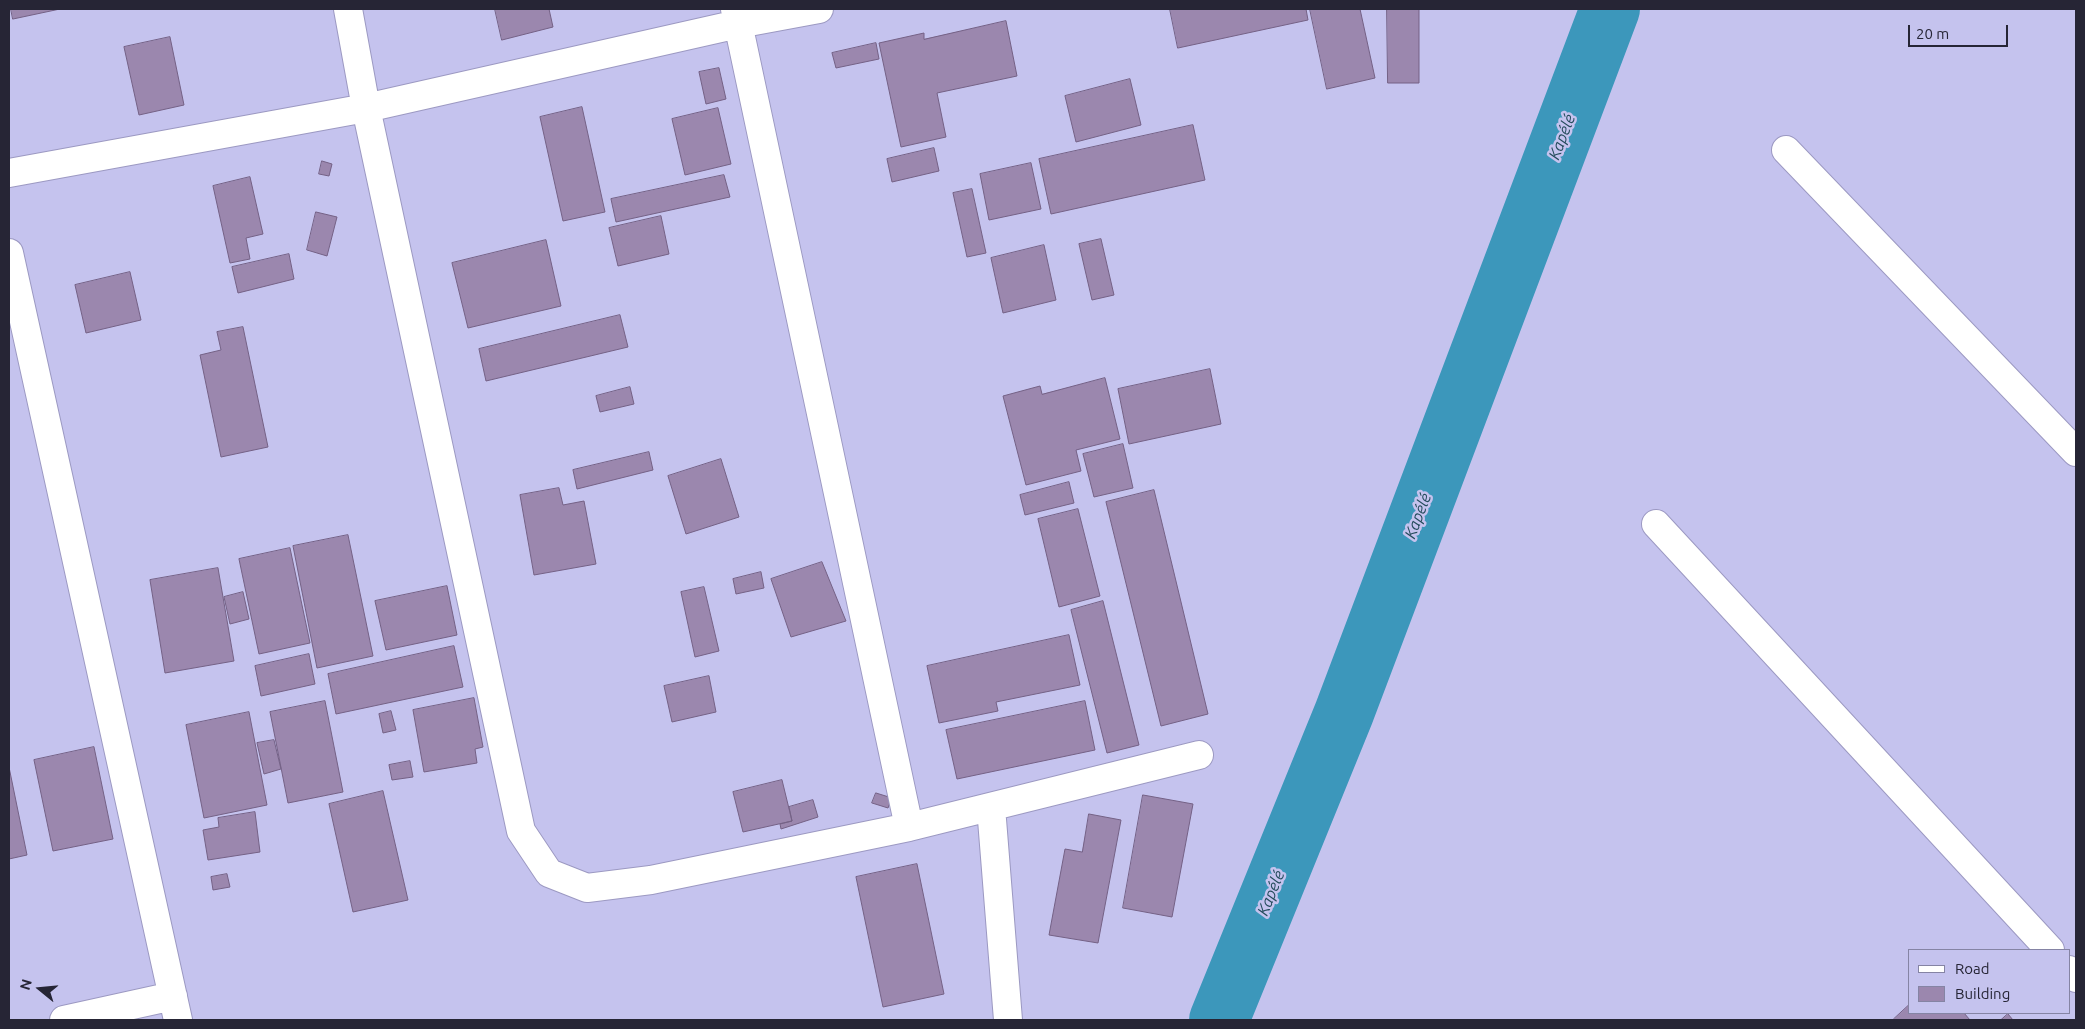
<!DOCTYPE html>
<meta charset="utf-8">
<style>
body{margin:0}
#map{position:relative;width:2085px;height:1029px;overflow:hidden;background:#c5c3ee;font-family:Ubuntu,sans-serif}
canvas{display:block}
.frame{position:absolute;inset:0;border:10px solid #262535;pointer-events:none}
.legend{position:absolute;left:1908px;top:949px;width:162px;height:65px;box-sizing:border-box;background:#c5c3ee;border:1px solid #8584a4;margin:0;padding:6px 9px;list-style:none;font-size:15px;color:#262535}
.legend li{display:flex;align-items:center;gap:10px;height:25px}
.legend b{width:25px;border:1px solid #8584a4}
.north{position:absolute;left:15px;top:964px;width:50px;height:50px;-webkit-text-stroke:4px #c5c3ee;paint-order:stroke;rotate:287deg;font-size:14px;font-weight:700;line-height:20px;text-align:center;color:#262535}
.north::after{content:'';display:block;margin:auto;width:18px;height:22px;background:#262535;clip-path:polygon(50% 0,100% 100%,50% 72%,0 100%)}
.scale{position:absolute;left:1908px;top:25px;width:100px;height:22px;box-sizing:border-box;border:2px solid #262535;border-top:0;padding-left:6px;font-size:15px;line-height:18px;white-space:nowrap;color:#262535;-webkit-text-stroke:4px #c5c3ee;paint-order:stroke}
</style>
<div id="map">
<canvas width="2085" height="1029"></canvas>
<div class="frame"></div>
<ul class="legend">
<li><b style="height:6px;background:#fff"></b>Road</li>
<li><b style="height:14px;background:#9b87ae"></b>Building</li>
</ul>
<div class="north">N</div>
<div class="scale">20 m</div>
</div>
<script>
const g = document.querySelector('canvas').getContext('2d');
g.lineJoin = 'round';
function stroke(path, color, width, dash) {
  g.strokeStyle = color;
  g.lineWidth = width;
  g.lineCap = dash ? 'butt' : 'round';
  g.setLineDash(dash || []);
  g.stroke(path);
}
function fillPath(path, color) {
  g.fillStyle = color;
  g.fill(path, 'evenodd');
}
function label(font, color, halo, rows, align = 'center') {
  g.font = font + ' Ubuntu,sans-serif';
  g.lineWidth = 5;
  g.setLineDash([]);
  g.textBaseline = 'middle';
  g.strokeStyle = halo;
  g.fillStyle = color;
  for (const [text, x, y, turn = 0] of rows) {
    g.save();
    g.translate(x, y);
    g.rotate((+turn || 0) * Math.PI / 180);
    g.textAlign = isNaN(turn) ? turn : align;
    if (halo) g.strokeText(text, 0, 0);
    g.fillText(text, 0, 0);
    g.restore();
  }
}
stroke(new Path2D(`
 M1219,1020l125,-307 266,-704`), '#3c97bb', 60);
const building = new Path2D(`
 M11,9h49l-47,10z
 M495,9h54l4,18 -51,13z
 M1170,9h136l2,11 -130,28z
 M1310,9h50l15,69 -48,11z
 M1387,9h32v74h-31z
 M1006,21l11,55 -80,17 9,44 -45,10 -22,-104 45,-10v6z
 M170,37l14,68 -45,10 -15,-68z
 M876,43l3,16 -43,9 -4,-15z
 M719,68l7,31 -20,5 -7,-32z
 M1130,79l11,46 -65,17 -11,-46z
 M582,107l23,105 -42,9 -23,-104z
 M718,108l13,56 -46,11 -13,-56z
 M1193,125l12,55 -154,34 -12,-55z
 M934,148l5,23 -47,11 -5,-23z
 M322,161l10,3 -3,12 -10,-2z
 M1031,163l10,46 -52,11 -9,-46z
 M724,175l6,22 -114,25 -5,-23z
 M250,177l13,57 -17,4 4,21 -20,4 -17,-77z
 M972,189l14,64 -19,4 -14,-64z
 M316,212l21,5 -10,39 -20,-6z
 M661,216l8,38 -51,12 -9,-38z
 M1101,239l13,56 -22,5 -13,-56z
 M546,240l15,66 -93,22 -16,-65z
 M1044,245l12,55 -53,13 -12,-55z
 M289,254l5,25 -56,14 -6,-26z
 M130,272l11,48 -55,13 -11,-48z
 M620,315l8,32 -142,34 -7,-32z
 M243,327l25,120 -47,10 -21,-102 21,-5 -4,-18z
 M1210,369l11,55 -92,20 -11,-55z
 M1105,378l15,61 -44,11 5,21 -55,14 -23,-89 37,-10 2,8z
 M630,387l4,17 -34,8 -4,-16z
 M1123,444l10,44 -39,9 -11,-43z
 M649,452l4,18 -76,19 -4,-19z
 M721,459l18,58 -53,17 -18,-58z
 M1069,482l5,21 -49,12 -5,-20z
 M559,488l4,17 21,-4 12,63 -62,11 -14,-80z
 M1154,490l54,224 -47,12 -55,-224z
 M1078,509l22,87 -41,11 -21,-88z
 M348,535l25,121 -56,12 -24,-122z
 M290,548l20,95 -51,11 -20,-95z
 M822,562l24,59 -55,16 -20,-58z
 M218,568l16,93 -69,12 -15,-93z
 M761,572l3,16 -28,6 -3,-15z
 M447,586l10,49 -71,15 -11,-49z
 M704,587l15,64 -24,6 -14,-65z
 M243,592l6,27 -19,5 -6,-27z
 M1103,601l36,144 -32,8 -36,-143z
 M1069,635l11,50 -84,17 2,9 -59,12 -12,-57z
 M454,646l9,41 -127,27 -8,-40z
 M309,654l6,30 -54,12 -6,-30z
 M709,676l7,36 -44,10 -8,-36z
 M474,698l9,49 -8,2 2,14 -53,9 -11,-62z
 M325,701l18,91 -55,11 -18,-91z
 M1085,701l10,49 -138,29 -11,-49z
 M391,711l5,19 -13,3 -4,-19z
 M249,712l18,93 -63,13 -18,-93z
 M274,740l7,29 -17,5 -7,-31z
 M94,747l19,92 -60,12 -19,-91z
 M410,761l3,16 -21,3 -3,-15z
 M9,767l18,88 -18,4z
 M782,780l10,41 -49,11 -10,-40z
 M383,791l25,109 -55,12 -24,-108z
 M876,793l16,5 -4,10 -16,-5z
 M1143,795l50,9 -21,113 -49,-9z
 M813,800l5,17 -37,12 -1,-5 12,-3 -3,-14z
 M255,812l5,40 -52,8 -5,-30 16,-3 -1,-9z
 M1089,814l32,6 -23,123 -49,-8 16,-86 17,3z
 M917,864l27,130 -61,13 -27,-130z
 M227,874l3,13 -17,3 -2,-13z
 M1909,1005v8h55l6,7h-75l-1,-1z
 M2008,1014l5,6h-12z`);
fillPath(building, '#9b87ae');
stroke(building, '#746185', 1);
const minor = new Path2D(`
 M348,9l18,99 155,723 28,42 38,15 64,-8 258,-53 290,-72
 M735,9l174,818
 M1786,150l290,302
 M9,173l357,-65 372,-84 81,-15
 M9,253l169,767
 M1656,524l394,426
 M991,807l17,213
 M2069,970l7,8
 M64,1020l109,-24`);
stroke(minor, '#9c99c2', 30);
stroke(minor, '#fff', 28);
label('italic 16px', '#254c5c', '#c5c3ee', [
 ["Kapélé",1562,137,-69],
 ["Kapélé",1418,516,-69],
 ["Kapélé",1271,893,-68]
]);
</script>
